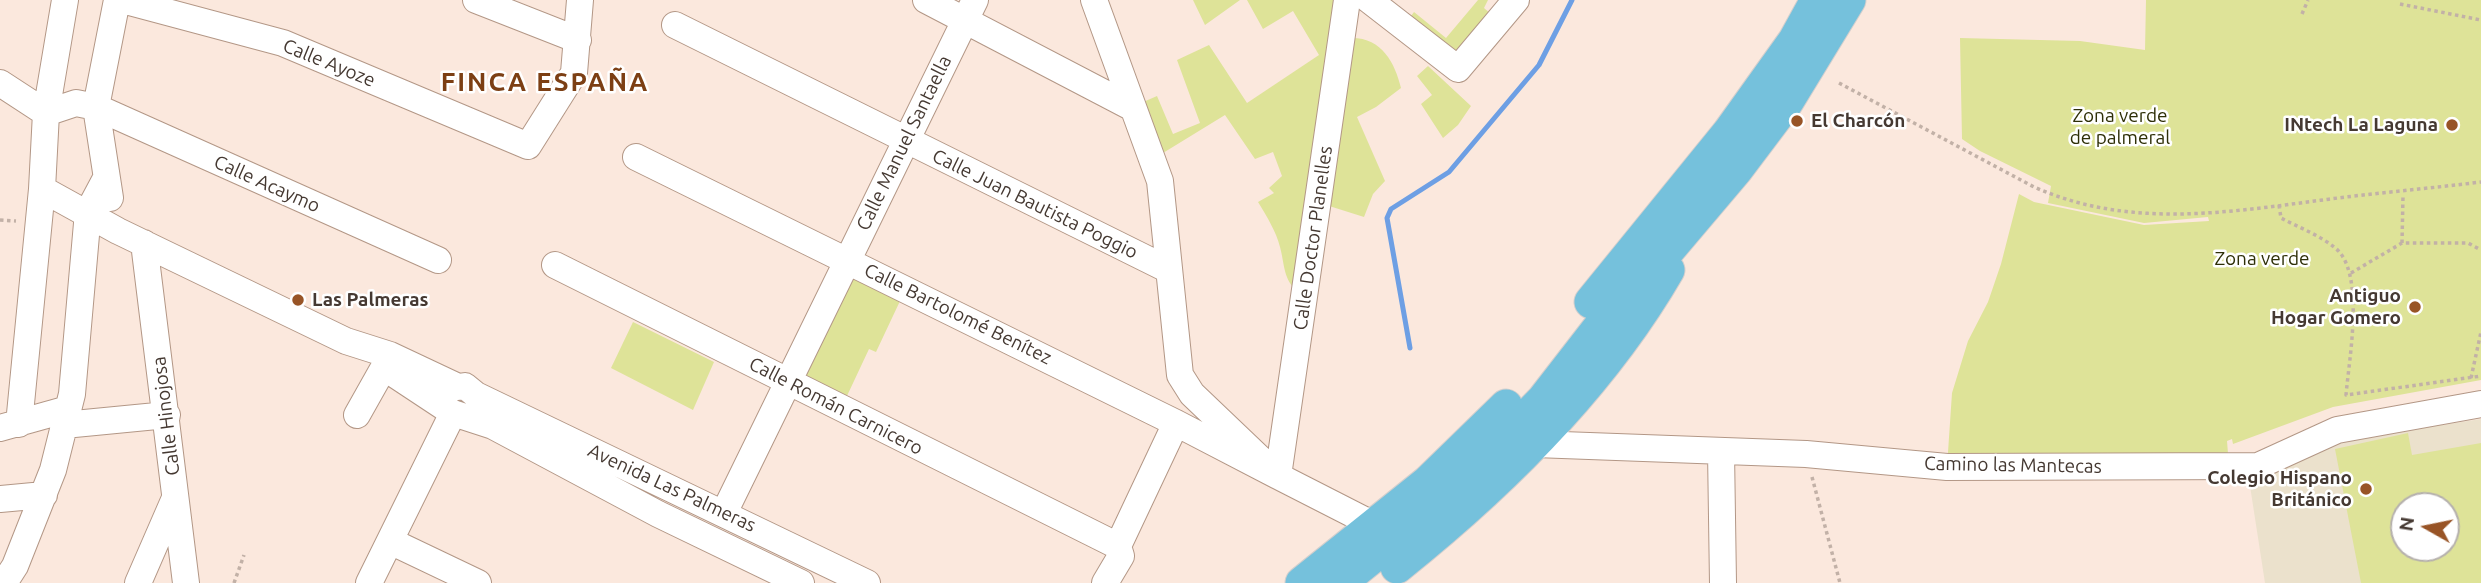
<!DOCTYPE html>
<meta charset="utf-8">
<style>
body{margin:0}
#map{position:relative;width:2481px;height:583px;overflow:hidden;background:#fbe8dd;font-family:Ubuntu,sans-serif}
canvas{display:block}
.north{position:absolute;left:2390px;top:492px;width:70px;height:70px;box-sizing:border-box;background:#fff;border:2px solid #b5b0ad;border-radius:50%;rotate:279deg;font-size:19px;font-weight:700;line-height:28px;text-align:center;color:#453932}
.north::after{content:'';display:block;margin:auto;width:24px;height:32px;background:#985426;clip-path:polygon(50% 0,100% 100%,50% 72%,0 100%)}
</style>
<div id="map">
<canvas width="2481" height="583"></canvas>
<div class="north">N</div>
</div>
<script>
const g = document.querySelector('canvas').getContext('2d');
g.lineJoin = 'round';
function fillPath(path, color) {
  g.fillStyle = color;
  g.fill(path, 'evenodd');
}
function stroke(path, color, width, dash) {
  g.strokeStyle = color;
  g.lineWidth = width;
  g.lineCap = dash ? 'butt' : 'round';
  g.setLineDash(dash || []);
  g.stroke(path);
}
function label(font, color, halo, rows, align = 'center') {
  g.font = font + ' Ubuntu,sans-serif';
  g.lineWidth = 5;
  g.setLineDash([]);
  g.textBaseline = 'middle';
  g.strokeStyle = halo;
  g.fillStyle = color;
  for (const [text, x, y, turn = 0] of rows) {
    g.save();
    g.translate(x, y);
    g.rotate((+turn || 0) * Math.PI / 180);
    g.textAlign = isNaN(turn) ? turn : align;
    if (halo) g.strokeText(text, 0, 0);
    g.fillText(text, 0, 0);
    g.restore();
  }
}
fillPath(new Path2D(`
 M2481,419v164h-216l-17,-110 83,-31zM2404,506h42v42h-42z`), '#ebe1cc');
fillPath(new Path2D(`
 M1193,0h47l-35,25z
 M1247,0h90l-39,292c-15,-13 -13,-26 -18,-45 -4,-16 -13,-30 -22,-45l16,-9 -5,-5 13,-12 -9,-24 -18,7 -30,-44 -62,38 -22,-50 16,-7 16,38 27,-11 -23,-63 32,-15 38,58 72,-48 -26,-44 -30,18z
 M1478,0h10l-4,8 8,7 -34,40 -50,-35 6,-8 32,26z
 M2146,0h335v380l-148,27 -100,37 -1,-5 -5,2 2,25 -282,1 5,-74 16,-52 20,-39 13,-38 18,-70 15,8 110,23 65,-4 -1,-4 -64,6 -96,-20 3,-17 -71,-35 -18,-12 -2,-101 120,3 65,9z
 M1352,38c30,0 43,25 49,50l-25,19 -19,10 28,64 -12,13 -9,23 -38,-12z
 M1428,66l43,40 -13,19 -15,13 -22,-34 11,-9 -15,-19z
 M853,277l47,24 -24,51 -7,-3 -23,49 -44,-22z
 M633,322l81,40 -21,48 -82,-42z
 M2408,433l4,22 69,-12v140h-120l-26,-134zM2446,506v42h-42v-42z`), '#dee398');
stroke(new Path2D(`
 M1410,348l-23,-130 4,-9 58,-37 90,-107 33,-65`), '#6d9fe4', 5);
const minor = new Path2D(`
 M122,0l161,43 245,103 46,-73 6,-73
 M476,0l102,40
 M926,0l205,107
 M1094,0l66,181 20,194 12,19 86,82 96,49
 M1369,0l89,69 58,-69
 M675,25l494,245
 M0,83l46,30
 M46,113l30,-10 20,4 342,153
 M636,157l540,266 102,53 69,-476
 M42,189l76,42 228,110 44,14 68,32 7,-1 11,9 391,188
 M110,198l-14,-91 21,-107
 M144,243l42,340
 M555,265l563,281
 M388,370l65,43 40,13 165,88 143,69
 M357,415l27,-48
 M19,424l23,-235 4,-76 19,-113
 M64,425l103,-10
 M0,428l68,-19
 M1535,444l271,10 141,13 311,-1 79,-36 144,-26
 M1721,451l2,132
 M0,499l44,-4
 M724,513l251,-513
 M390,541l88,42
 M4,583l11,-17 38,-96 19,-76 16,-182 17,-32
 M138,583l37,-85
 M369,583l84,-170
 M1105,583l16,-27 -3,-10 58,-123`);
const major = new Path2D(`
 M1717,149l78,-109 22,-40
 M1591,302l139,-171
 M1397,567c104,-83 204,-181 271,-297
 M1302,583l126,-101 78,-76
 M1340,583l115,-93 88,-90 83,-107 38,-38 72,-85 49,-65 64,-105`);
stroke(minor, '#b39786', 28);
stroke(major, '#d2cfce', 35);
stroke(new Path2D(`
 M2400,4l81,16
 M2302,14l6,-14
 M1839,83l195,104c99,44 201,24 304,11 48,-6 95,-10 143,-16
 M2279,205l2,13c17,9 38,17 53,29 32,23 15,112 12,148l135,-19
 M0,220l16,1
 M2402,243l1,-47
 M2351,273l51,-30h66l13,7
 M2471,378l10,-46
 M1812,477l28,106
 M234,583l10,-28`), '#c2b1a7', 3.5, [3.5, 3.5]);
stroke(minor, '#fff', 26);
stroke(major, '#75c1dc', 33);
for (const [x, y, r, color] of [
 [1797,121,7,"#985426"],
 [2452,125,7,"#985426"],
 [298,300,7,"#985426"],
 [2415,307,7,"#985426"],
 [2366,489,7,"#985426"]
]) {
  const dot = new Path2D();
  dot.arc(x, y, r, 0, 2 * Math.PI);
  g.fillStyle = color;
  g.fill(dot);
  stroke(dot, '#fff', 2.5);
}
label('19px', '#453932', '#fff', [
 ["Calle Ayoze",329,63,22],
 ["Calle Manuel Santaella",904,143,-64],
 ["Calle Acaymo",267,184,24],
 ["Calle Juan Bautista Poggio",1035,204,26],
 ["Calle Doctor Planelles",1313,238,-82],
 ["Calle Bartolomé Benítez",958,314,26],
 ["Calle Román Carnicero",836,406,27],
 ["Calle Hinojosa",166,416,-97],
 ["Camino las Mantecas",2013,465,1],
 ["Avenida Las Palmeras",672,488,25]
]);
label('19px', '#2e2f07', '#fff', [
 ["Zona verde",2120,116],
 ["de palmeral",2120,138],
 ["Zona verde",2262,259]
]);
label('bold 19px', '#453932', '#fff', [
 ["El Charcón",1811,121,"left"],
 ["INtech La Laguna",2438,125],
 ["Antiguo",2401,296],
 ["Hogar Gomero",2401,318],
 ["Las Palmeras",312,300,"left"],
 ["Colegio Hispano",2352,478],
 ["Británico",2352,500]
], 'right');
g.letterSpacing = '2px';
label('bold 26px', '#7c3f14', '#fff', [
 ["FINCA ESPAÑA",545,82]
]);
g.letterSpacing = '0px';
</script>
